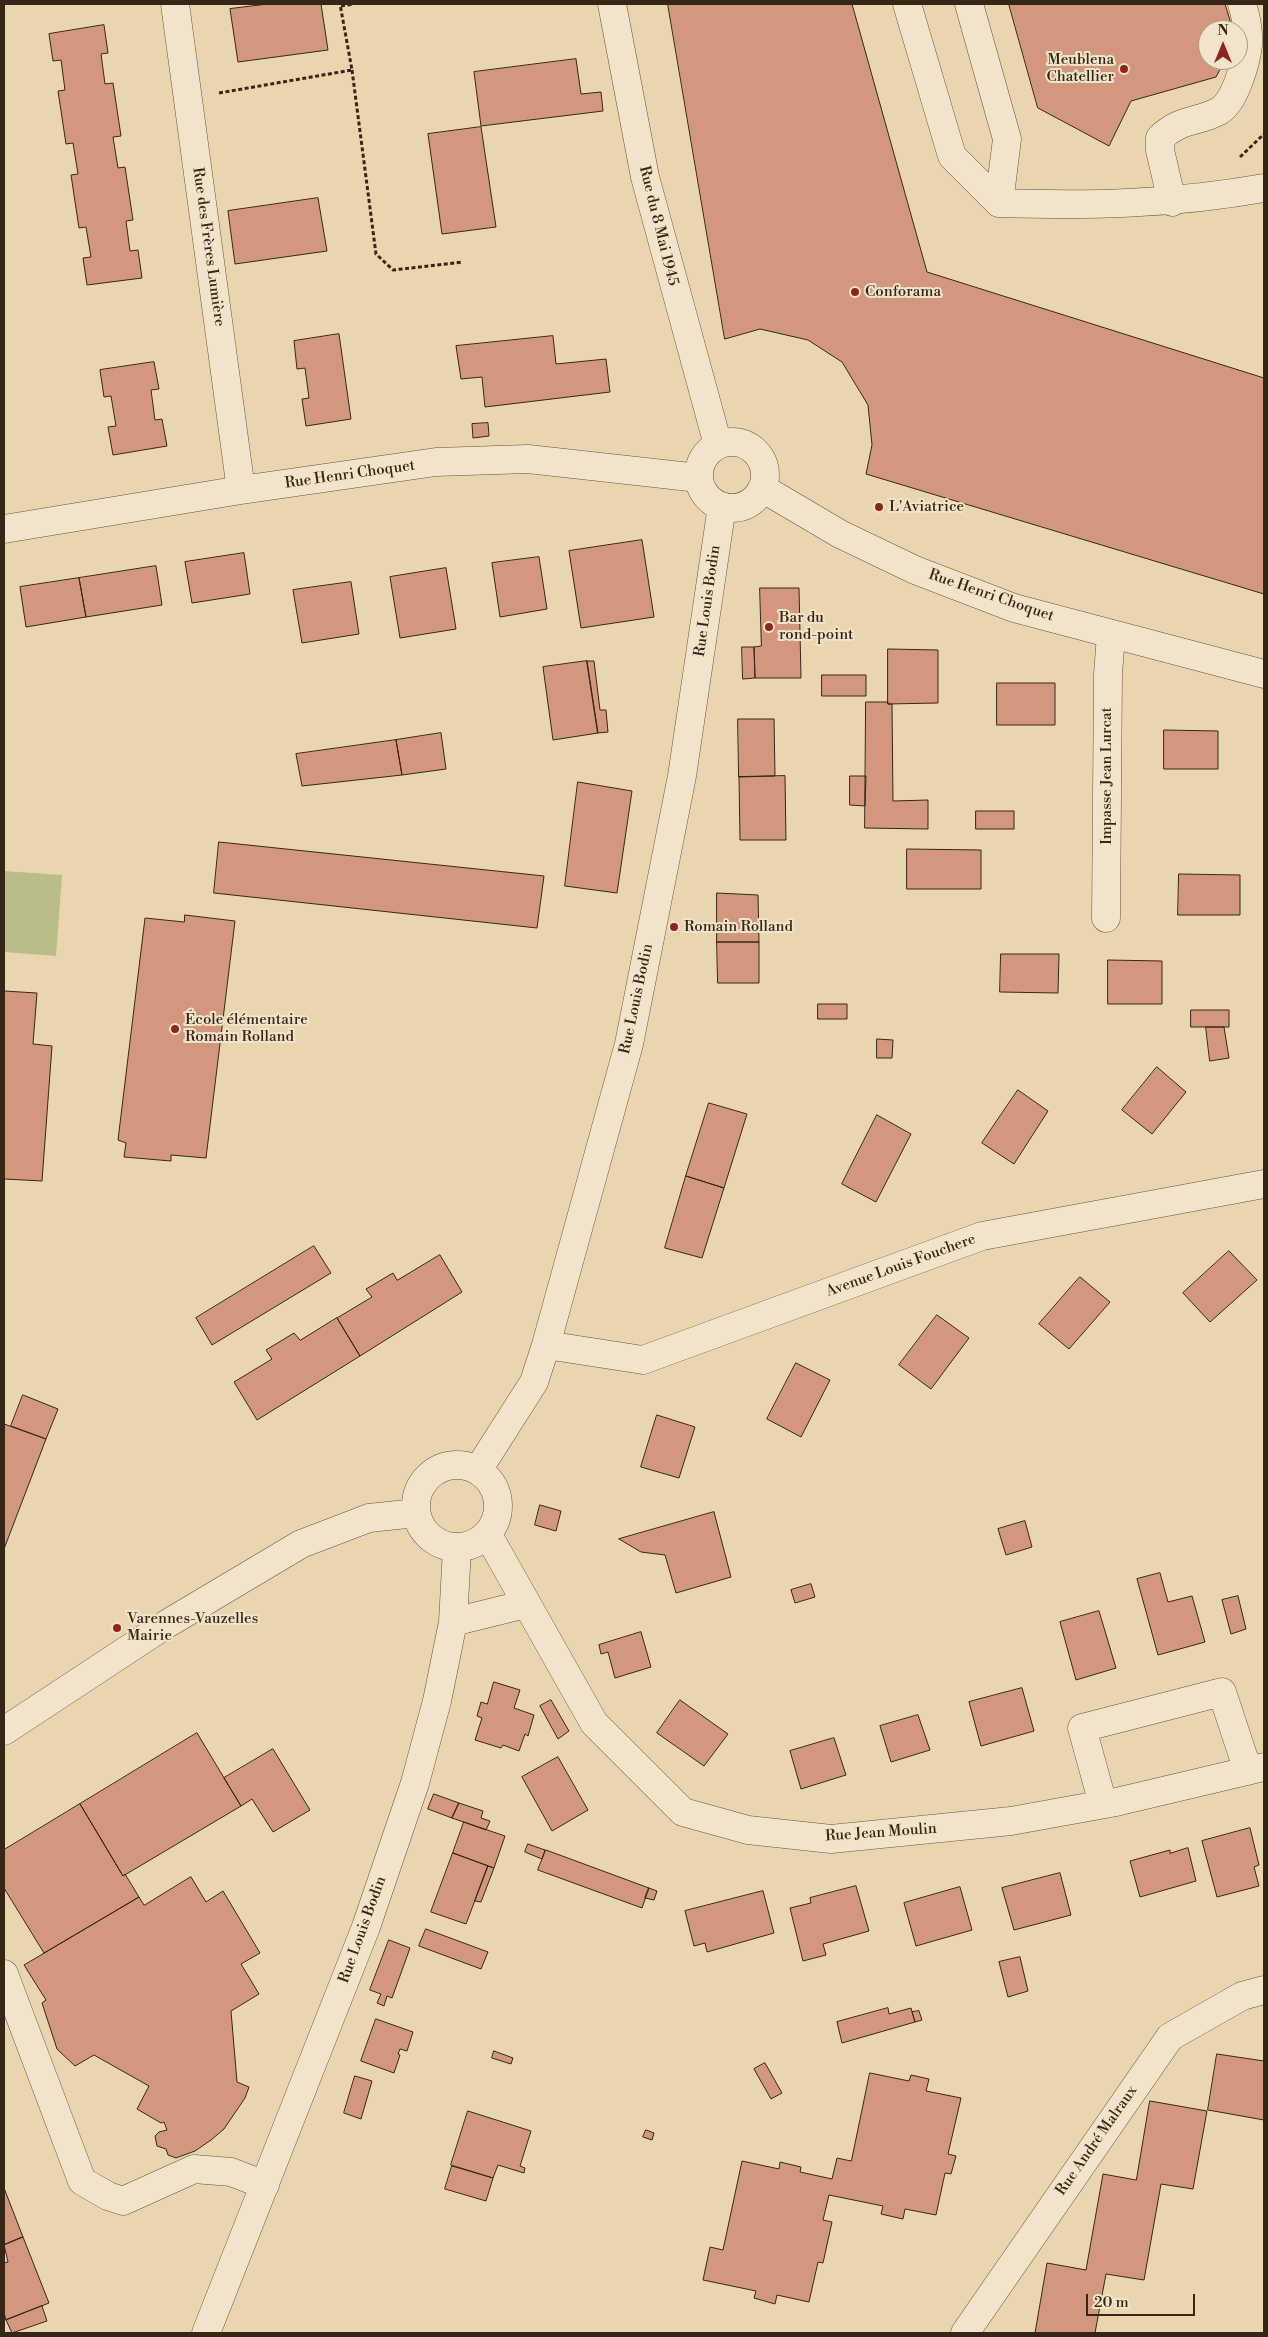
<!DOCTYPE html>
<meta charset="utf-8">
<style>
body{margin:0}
#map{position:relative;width:1268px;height:2337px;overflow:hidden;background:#ead6ae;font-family:"Libre Bodoni",serif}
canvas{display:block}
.frame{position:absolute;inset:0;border:5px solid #362618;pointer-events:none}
.north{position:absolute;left:1198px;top:20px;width:50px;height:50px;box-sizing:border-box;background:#f1e4ca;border:1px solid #a69883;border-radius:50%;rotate:0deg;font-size:14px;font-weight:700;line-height:20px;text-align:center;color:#362618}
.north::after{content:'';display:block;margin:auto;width:18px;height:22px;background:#8f2418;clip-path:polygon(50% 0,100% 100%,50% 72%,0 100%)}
.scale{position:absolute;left:1086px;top:2294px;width:109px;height:22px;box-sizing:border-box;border:2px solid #362618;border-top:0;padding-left:6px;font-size:15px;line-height:18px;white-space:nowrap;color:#362618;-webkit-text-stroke:4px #f1e4ca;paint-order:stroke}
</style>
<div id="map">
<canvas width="1268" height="2337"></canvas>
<div class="frame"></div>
<div class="north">N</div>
<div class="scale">20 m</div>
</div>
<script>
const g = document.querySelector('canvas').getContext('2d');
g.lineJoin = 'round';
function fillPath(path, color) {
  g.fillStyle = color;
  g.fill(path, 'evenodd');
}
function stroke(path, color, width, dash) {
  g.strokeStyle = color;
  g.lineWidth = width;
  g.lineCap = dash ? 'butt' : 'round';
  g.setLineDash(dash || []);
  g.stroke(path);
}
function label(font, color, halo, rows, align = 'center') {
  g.font = font + ' "Libre Bodoni",serif';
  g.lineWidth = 4;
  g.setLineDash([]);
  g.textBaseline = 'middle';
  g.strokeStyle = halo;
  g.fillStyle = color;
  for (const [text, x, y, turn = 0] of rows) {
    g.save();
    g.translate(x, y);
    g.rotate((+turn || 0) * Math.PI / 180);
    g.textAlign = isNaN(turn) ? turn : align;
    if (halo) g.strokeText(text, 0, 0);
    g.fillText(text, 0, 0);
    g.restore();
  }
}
fillPath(new Path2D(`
 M4,871l58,4 -6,81 -52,-4z`), '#babd88');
const building = new Path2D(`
 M268,4h53l7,46 -90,12 -8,-53z
 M668,4h184l75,268 337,106v216l-398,-120 6,-29 -4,-40 -26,-43 -34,-22 -48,-11 -35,10z
 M1009,4h216l8,26h-25v30h17l-9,17 -85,24 -22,45 -71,-38z
 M104,25l4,28 -7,1 4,30 8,-1 8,53 -8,1 5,31 7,-1 8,53 -7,1 4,30 8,-1 4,28 -55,7 -4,-27 8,-1 -5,-30 -7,1 -8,-53 7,-1 -5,-31 -7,1 -8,-53 7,-1 -4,-30 -8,1 -4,-27z
 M576,59l5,35 20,-2 2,19 -122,15 -7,-54z
 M481,127l15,100 -54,7 -14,-100z
 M318,198l9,53 -92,13 -7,-53z
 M339,334l12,85 -45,7 -4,-27 7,-1 -4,-30 -8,1 -3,-28z
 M553,336l3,28 50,-5 4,33 -125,15 -3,-30 -21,2 -5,-33z
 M154,362l5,27 -8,1 4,30 7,-1 5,27 -54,9 -5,-28 8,-1 -5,-30 -7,1 -4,-27z
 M488,423l1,13 -16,2 -1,-14z
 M642,540l12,77 -73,11 -12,-77z
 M244,553l6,41 -58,9 -7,-41z
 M539,557l8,52 -47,8 -8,-54z
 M156,566l6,39 -76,12 -7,-39z
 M446,568l10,61 -56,9 -10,-61z
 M79,578l7,39 -60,10 -6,-40z
 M351,582l8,52 -57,9 -9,-53z
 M760,588h39l2,90h-46l-1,-31 7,-1z
 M742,647h12l1,31 -12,1z
 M888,649l50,1v53l-50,1z
 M587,661l11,72 -45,7 -10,-73z
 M587,661h7l6,49h6l2,22 -10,1z
 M822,675h44v21h-44z
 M997,683h58v42h-58z
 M866,702h22v2h4l1,97 35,-1v29l-63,-1z
 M738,719h36l1,57 -36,1z
 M1164,730l54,1v38h-54z
 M441,733l5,36 -44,6 -6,-35z
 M396,740l6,35 -100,11 -6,-32z
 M785,776l1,64h-46l-1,-63z
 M850,776h16l-1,30 -15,-1z
 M578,782l54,9 -15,102 -52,-7z
 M976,811h38v18h-38z
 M219,842l325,34 -7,52 -323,-35z
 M907,849l74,1v39h-74z
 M1179,874l61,1v40h-62z
 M717,893l41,2 1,47h-42z
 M185,915l50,6 -29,237 -35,-3v6l-47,-4 2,-14 -8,-3 27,-222 39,4z
 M717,942h42v41h-41z
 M1001,954h58l-1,39 -58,-1z
 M1108,960l54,1v43h-54z
 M4,991l33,2 -4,51 19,2 -10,135 -38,-2z
 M818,1004h29v15h-29z
 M1191,1010h38v17h-38z
 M1206,1027h18l5,31 -19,3z
 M877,1039l16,1 -1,18h-15z
 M1157,1067l29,25 -34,42 -30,-24z
 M1018,1090l30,21 -34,53 -32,-21z
 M709,1103l38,11 -23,74 -38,-12z
 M877,1115l34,19 -35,68 -34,-18z
 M686,1176l38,12 -22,70 -37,-10z
 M314,1246l17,27 -119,72 -16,-27z
 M1229,1251l28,29 -47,42 -27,-29z
 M440,1255l22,37 -102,64 -23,-38 35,-21 -6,-8 27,-16 4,7z
 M1080,1277l30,25 -41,47 -30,-25z
 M937,1315l32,23 -38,51 -32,-24z
 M337,1318l23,38 -103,64 -23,-38 38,-23 -6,-9 28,-17 6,7z
 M796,1363l34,17 -29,57 -34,-18z
 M23,1395l35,14 -12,30 -35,-13z
 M657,1415l38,12 -16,51 -38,-11z
 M4,1424l42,15 -42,110z
 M540,1505l21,6 -5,20 -21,-6z
 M714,1512l17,65 -55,16 -11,-38 -24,-3 -22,-13z
 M1025,1521l7,26 -26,8 -8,-26z
 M1160,1573l8,29 24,-6 13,46 -47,13 -21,-76z
 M811,1584l4,13 -20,6 -4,-13z
 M1238,1596l8,33 -15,5 -9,-34z
 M1099,1611l17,57 -40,12 -16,-58z
 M641,1632l10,35 -36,11 -7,-26 -7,2 -2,-9z
 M494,1682l26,8 -6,18 20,7 -6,21 -3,-2 -6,17 -16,-6 -2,3 -26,-8 7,-22 -5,-2 4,-14 6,2z
 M1022,1688l12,43 -53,15 -12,-44z
 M551,1700l18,31 -11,8 -18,-33z
 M680,1700l48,34 -24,32 -47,-33z
 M918,1715l12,35 -39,12 -11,-36z
 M197,1733l44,73 -118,70 -43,-72z
 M834,1738l12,37 -45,14 -11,-38z
 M273,1749l37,61 -37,22 -21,-33 -11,7 -17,-28z
 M558,1757l30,53 -36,21 -30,-54z
 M434,1794l25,9 -7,15 -24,-9z
 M459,1803l24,8 -2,7 9,3 -4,9 -34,-12z
 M80,1804l43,72 2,-2 14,23 -95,56 -40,-65v-38z
 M464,1822l41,14 -11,32 -41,-15z
 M1250,1828l9,37 -5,2 5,19 -42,11 -15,-56z
 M528,1844l17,6 -3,9 -17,-7z
 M1188,1848l8,33 -56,16 -10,-36 40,-11v3z
 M546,1850l103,38 -7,20 -104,-38z
 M453,1853l35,13 -22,58 -35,-12z
 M488,1866l6,2 -13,34 -6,-1z
 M1060,1873l11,42 -57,15 -12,-42z
 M191,1877l15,25 17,-11 37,62 -19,11 18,30 -28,17 6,71 12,5 -4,11 -21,31 -13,11 -16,11 -19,7 -8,-3 -2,-6 -9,-3 -2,-10 4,-4 8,-2 -3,-8 -3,1 -24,-14 12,-23 -55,-31 -19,11 -18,-17 -15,-46 4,-3 -22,-35 115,-68 5,8z
 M856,1886l13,45 -46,13 3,11 -23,6 -13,-53 21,-5 -1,-5z
 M960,1887l12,43 -56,16 -12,-43z
 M649,1888l8,3 -3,9 -9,-2z
 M763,1891l11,42 -67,19 -2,-9 -11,3 -9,-35z
 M426,1929l62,23 -7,17 -62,-23z
 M389,1940l21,8 -18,50 -5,-2 -3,10 -7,-3 4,-9 -11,-4z
 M1020,1957l8,34 -20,6 -9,-35z
 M888,2008l1,6 22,-6 4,14 -73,21 -5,-21z
 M919,2011l3,9 -7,2 -3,-10z
 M376,2019l37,13 -6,19 -7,-2 -2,5 2,1 -6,18 -33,-12z
 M494,2051l19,7 -2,6 -19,-6z
 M1217,2054l47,7v59l-56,-10z
 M765,2063l17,30 -11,6 -17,-30z
 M870,2073l39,8 2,-6 18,4 -3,12 35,7 -13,56 8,2 -5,18 -6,-1 -9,42 -31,-6 -2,10 -22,-5 2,-8 -54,-11 -6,25 9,2 -9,41 -5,-1 -9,40 -32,-7 -2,9 -21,-6 2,-7 -53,-11 7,-33 13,3 19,-89 37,8 1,-7 21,5 -1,5 32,7 5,-21 14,3z
 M355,2076l17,5 -11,38 -17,-6z
 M1150,2101l57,10 -14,78 -32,-5 -17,96 -38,-6 -11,59h-60l12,-70 39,7 17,-96 33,6z
 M468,2111l63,20 -11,35 5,2 -1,5 -26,-8 -5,13 -42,-13z
 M646,2130l8,3 -2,7 -9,-3z
 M452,2166l41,12 -7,23 -41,-12z
 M4,2188l19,49 -19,8z
 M23,2237l26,66 -43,17 -2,-7v-50l4,-1 -4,-17z
 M42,2306l5,15 -35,12 -6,-13z`);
fillPath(building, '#d3977e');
stroke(building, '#362618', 1);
const minor = new Path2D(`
 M175,4l66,486
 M612,4l33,173 73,268
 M907,4l45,152 47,47c91,3 175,1 265,-15
 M969,4l38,135 -8,64
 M1172,202l-12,-52v-12c21,-20 37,-15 59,-27 16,-9 27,-49 29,-66 1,-14 -2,-28 -6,-41
 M699 475a33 33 0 1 1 66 0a33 33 0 1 1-66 0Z
 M762,488l78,46 75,36 99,38 250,66
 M4,529l237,-39 195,-28 92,-3 171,19
 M1106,918l2,-244 3,-39
 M546,1345l97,15 339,-124 282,-52
 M416 1506a41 41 0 1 1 82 0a41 41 0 1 1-82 0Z
 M478,1470l56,-88 12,-37 83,-301 53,-268 40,-270
 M488,1535l106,188 89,89 65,18 83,9 180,-18 105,-19 148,-35
 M453,1622l73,-18
 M4,1731l161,-106 136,-81 68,-26 47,-5
 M1103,1804l-21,-76 140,-36 26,79
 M4,1974l78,207 26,15 15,5 71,-32 37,3 34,13
 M206,2333l160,-406 49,-144 22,-82 16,-79 4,-74
 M965,2333l205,-296 72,-41 22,-6`);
stroke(minor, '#63523e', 29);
stroke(new Path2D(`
 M341,6l13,-2
 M352,70l24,184 17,16 70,-8
 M219,93l133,-23 -12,-66
 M1240,157l24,-23`), '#362618', 3, [4, 2.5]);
stroke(minor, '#f1e4ca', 28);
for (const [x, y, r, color] of [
 [1124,69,5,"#8f2418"],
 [855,292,5,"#8f2418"],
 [879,507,5,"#8f2418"],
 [769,627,5,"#8f2418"],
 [674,927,5,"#8f2418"],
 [175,1029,5,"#8f2418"],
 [117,1628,5,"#8f2418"]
]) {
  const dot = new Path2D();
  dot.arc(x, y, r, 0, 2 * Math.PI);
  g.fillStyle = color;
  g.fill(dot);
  stroke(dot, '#f1e4ca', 2);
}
label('15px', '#362618', '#f1e4ca', [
 ["Meublena",1114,60,"right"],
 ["Chatellier",1114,77,"right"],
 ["Conforama",865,292],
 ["L'Aviatrice",889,507],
 ["Bar du",779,618],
 ["rond-point",779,635],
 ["Romain Rolland",684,927],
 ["École élémentaire",185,1020],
 ["Romain Rolland",185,1037],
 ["Varennes-Vauzelles",127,1619],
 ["Mairie",127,1636]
], 'left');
label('15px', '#362618', '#f1e4ca', [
 ["Rue du 8 Mai 1945",658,226,76],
 ["Rue des Frères Lumière",208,247,82],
 ["Rue Henri Choquet",350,475,-8],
 ["Rue Henri Choquet",991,596,19],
 ["Rue Louis Bodin",708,601,-82],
 ["Impasse Jean Lurcat",1107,776,-90],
 ["Rue Louis Bodin",637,999,-78],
 ["Avenue Louis Fouchere",901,1266,-20],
 ["Rue Jean Moulin",881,1833,-4],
 ["Rue Louis Bodin",363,1930,-70],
 ["Rue André Malraux",1097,2141,-55]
]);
</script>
